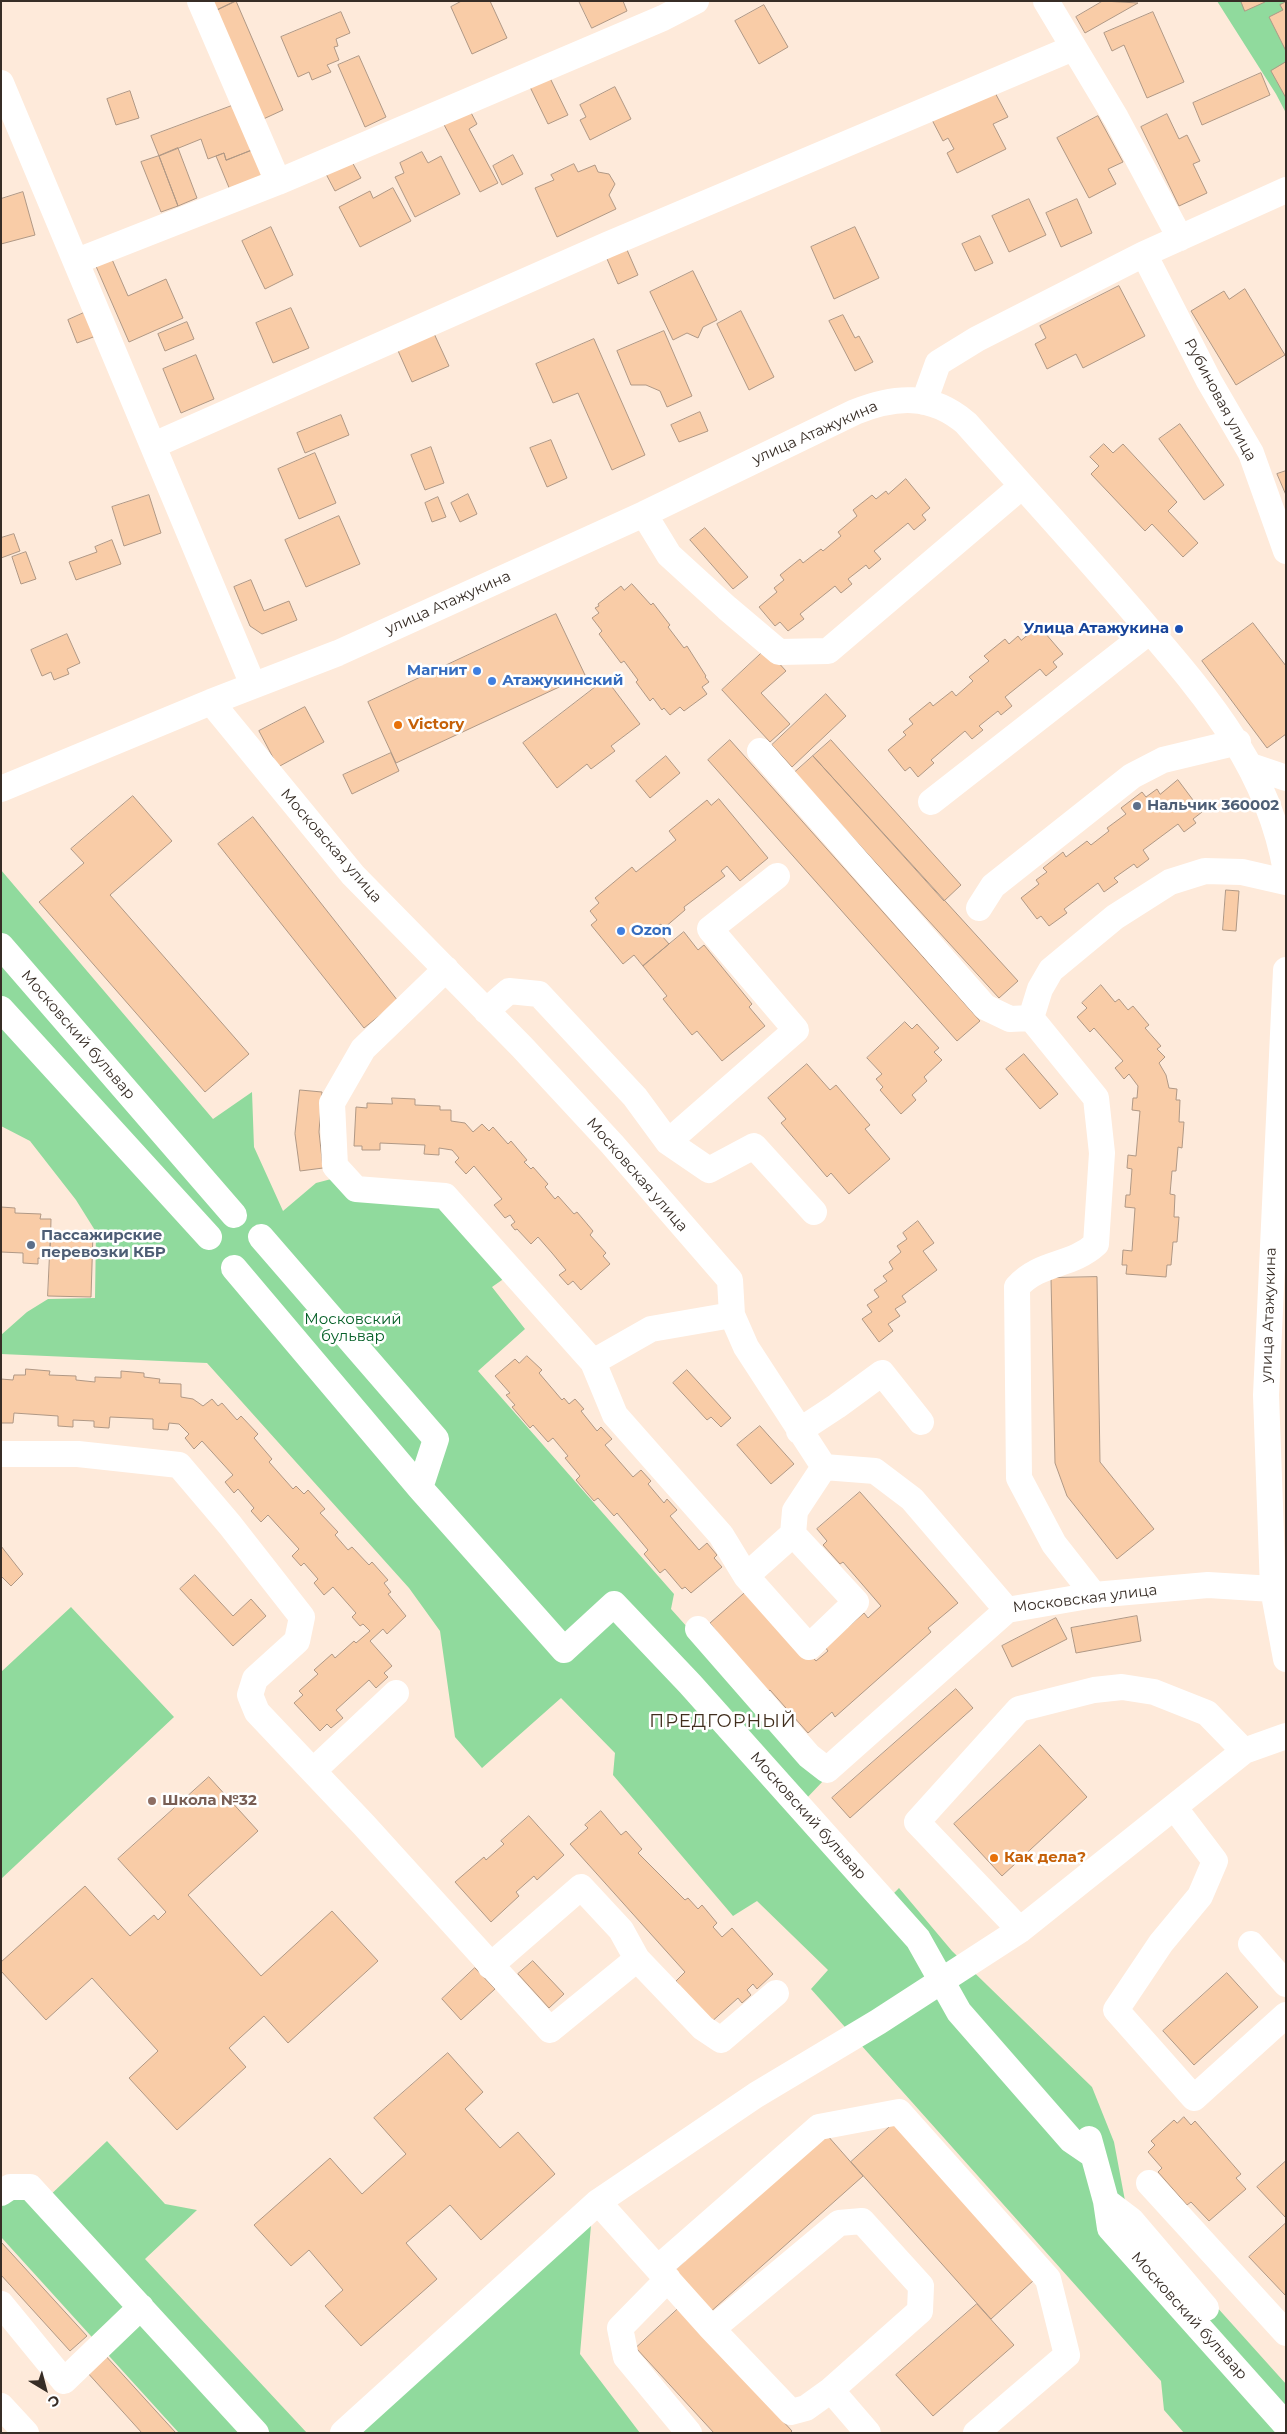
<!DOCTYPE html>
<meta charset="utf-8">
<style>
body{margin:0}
#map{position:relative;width:1287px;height:2434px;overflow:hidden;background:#feeada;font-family:Montserrat,sans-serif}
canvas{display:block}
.frame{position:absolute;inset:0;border:2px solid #372d26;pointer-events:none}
.north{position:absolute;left:20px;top:2364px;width:50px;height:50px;-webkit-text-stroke:4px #fff;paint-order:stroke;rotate:143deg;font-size:14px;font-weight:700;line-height:20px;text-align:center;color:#372d26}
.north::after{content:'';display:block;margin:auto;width:18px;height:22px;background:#372d26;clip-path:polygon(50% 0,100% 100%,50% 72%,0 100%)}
</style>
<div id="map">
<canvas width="1287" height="2434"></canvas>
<div class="frame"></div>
<div class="north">С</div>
</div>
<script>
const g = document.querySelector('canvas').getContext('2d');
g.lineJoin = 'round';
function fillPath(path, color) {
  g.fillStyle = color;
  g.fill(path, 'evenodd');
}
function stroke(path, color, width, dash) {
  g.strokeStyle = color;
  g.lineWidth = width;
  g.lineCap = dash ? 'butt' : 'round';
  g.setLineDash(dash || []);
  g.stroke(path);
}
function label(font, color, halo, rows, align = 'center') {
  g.font = font + ' Montserrat,sans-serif';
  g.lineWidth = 5;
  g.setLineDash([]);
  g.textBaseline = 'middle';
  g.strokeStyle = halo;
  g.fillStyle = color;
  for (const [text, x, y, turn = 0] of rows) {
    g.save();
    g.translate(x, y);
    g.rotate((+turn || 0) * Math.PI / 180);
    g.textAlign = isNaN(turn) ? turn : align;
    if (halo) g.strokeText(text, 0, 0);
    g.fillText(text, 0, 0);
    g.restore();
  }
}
fillPath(new Path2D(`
 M1217,1h69v112l-10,-19z
 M1,870l212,249 39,-27 2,55 29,64 33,-28 23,-6 118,26 65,63 -30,21 33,42 -47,42 196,223 -3,15 153,171 -20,21 86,96 9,-9 53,63 140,136 22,55 12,64 160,178v49h-102l-20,-23 -3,-29 -350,-392 17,-19 -71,-69 -24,15 -120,-141 2,-22 -54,-55 -79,70 -27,-31 -15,-106 -31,-43 -202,-225 -206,-9v-19l26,-23 21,-13 47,-1 1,-66 -20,-32 -46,-59 -29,-15z
 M71,1607l103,110 -173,162v-207z
 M107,2141l58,63 32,6 -52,49 162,174h-128l-178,-196v-44l43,8z
 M594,2190l-14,164 60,79h-307z`), '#90da9d');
const building = new Path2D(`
 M206,1h30l-25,12z
 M236,1l47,109 -24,11 -48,-108z
 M462,1h28l17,37 -35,16 -21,-47z
 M579,1h44l4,10 -35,17z
 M1103,1l35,2 -53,30 -9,-16z
 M1241,1h23l1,1 -20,9z
 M1286,2v49l-17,-34 14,-7 -3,-5z
 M764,5l24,42 -29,17 -24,-43z
 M341,12l9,21 -14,6 2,7 -4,1 5,13 -12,5 4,7 -19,8 -3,-8 -11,5 -17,-40z
 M1153,12l31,70 -37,16 -23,-53 -12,6 -8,-18z
 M359,56l27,61 -21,10 -27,-62z
 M1286,62v36l-15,-27z
 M1261,73l9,22 -68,30 -9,-22z
 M550,78l18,37 -20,9 -18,-37z
 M615,87l16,32 -41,21 -10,-20 6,-3 -6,-12z
 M992,87l16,30 -15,7 13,25 -49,24 -10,-20 7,-4 -6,-11 -5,3 -12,-23z
 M130,91l9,27 -23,7 -9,-26z
 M237,104l18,45 -29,11 -2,-7 -16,6 -7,-20 -42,17 -8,-20z
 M468,107l9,17 -8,5 29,54 -18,9 -38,-71z
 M1167,114l12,25 8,-4 13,26 -7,3 14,29 -28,13 -38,-79z
 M1098,116l25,46 -15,7 8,15 -27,14 -32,-60z
 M178,148l19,50 -19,8 -19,-50z
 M255,149l10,27 -35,14 -14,-34 8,-3 2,7z
 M422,152l6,11 13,-7 19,38 -45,23 -20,-40 9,-4 -4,-10z
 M513,155l10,19 -21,11 -9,-19z
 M159,156l19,50 -17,6 -20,-50z
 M351,160l10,18 -26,13 -9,-17z
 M574,164l4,8 17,-7 3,7 11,2 6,10 -6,11 7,14 -59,28 -22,-49 19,-8 -3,-5z
 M393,188l18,33 -51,26 -21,-40 31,-16 3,7z
 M23,192l12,43 -34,9v-45z
 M1029,199l17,36 -37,17 -17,-36z
 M1077,199l15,34 -31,14 -15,-34z
 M271,227l22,48 -28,14 -23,-48z
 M855,227l24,51 -45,21 -23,-52z
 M980,236l13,27 -18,8 -13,-27z
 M624,243l14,32 -20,9 -14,-32z
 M111,257l17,39 38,-17 17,39 -54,24 -34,-78z
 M693,271l24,49 -14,7 -5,11 -11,-5 -14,7 -23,-48z
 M1119,286l26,50 -62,32 -7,-14 -29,15 -12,-25 11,-6 -6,-12z
 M1245,289l40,66 -49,30 -45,-74 33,-20 5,8z
 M291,308l18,40 -36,15 -17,-40z
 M741,311l33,66 -25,13 -32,-66z
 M86,312l10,24 -19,7 -9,-23z
 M843,315l12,23 4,-2 14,26 -18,9 -26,-50z
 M187,322l7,17 -29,12 -7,-17z
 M431,327l18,39 -37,16 -17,-38z
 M664,331l28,65 -25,11 -7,-16 -14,-6h-15l-14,-34z
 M594,339l51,116 -33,15 -34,-77 -25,10 -17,-39z
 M196,355l18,44 -33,14 -18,-44z
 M700,412l8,19 -29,11 -8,-17z
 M341,415l8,20 -44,18 -8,-20z
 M1180,424l44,61 -20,15 -45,-61z
 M551,440l16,38 -20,9 -17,-39z
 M1104,444l9,9 10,-9 54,58 -9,9 30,32 -15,14 -31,-33 -7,7 -54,-57 8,-8 -9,-9z
 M431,447l13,36 -19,7 -14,-35z
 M315,453l21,50 -37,16 -21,-50z
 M1286,471v24l-9,-21z
 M906,479l24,29 -8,7 4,5 -12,10 -6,-7 -34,28 7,8 -12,10 -3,-4 -18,14 4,5 -11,9 -6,-7 -35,28 4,5 -16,12 -8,-9 -5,4 -16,-19 18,-15 -3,-4 10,-8 -4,-5 20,-16 3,4 18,-14 2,2 18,-15 -3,-4 19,-16 -4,-6 19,-15 4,4 10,-8 2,3z
 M468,494l9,20 -17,8 -9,-19z
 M149,495l12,38 -37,13 -12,-39z
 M438,497l8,20 -14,5 -7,-19z
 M339,516l21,48 -54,23 -21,-47z
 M705,528l43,49 -15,12 -43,-49z
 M14,534l6,17 -19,7v-20z
 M112,540l9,24 -45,16 -7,-18 28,-10 -2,-5z
 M26,552l10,27 -15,5 -9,-27z
 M251,580l13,31 25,-10 8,19 -35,14 -12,-8 -16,-39z
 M632,584l19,21 2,-2 17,22 -2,2 16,21 3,-2 19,30 -1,1 4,5 -7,5 5,7 -23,17 -4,-4 -10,8 -6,-7 -2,2 -9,-12 -3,3 -14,-19 2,-2 -14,-19 -3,2 -22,-29 3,-3 -10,-13 7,-5 -4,-5 4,-2 -1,-2 23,-18 3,4z
 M556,614l29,61 -189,88 -28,-61z
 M1253,623l33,43v68l-19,14 -65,-87z
 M1039,626l24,28 -10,8 4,5 -11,9 -6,-7 -35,28 7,9 -11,9 -3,-4 -19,15 4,4 -11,9 -7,-8 -34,29 3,3 -16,14 -8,-10 -5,4 -17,-21 18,-15 -3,-3 10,-8 -4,-5 21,-17 3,4 19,-15 4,5 17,-15 -4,-4 20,-16 -5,-5 21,-17 4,5 9,-8 3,4z
 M67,634l13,29 -13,6 2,5 -15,6 -3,-8 -9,4 -11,-26z
 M766,649l20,22 -25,22 29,31 -20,18 -48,-52z
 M606,679l34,45 -29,22 4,5 -24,18 -4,-5 -30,24 -34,-45z
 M826,694l20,22 -54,51 -20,-22z
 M305,707l19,35 -46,25 -19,-36z
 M730,740l250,281 -23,20 -249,-281z
 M831,740l130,145 -17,16 -131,-145z
 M391,753l8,18 -47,23 -9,-19z
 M666,756l14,17 -30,25 -14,-17z
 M813,756l205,225 -19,17 -205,-225z
 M1178,780l24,32 -9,7 3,4 -12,9 -6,-8 -35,26 6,9 -12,9 -3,-4 -20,14 4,4 -14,10 -6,-9 -34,26 3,4 -18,13 -8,-10 -4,3 -16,-21 18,-14 -3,-4 11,-8 -4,-4 20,-16 3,5 21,-16 4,4 18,-14 -2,-3 19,-14 -5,-6 21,-16 4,5 11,-8 3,5z
 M133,796l39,45 -62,54 139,159 -44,38 -166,-190 45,-39 -13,-14z
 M719,799l49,59 -28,23 -13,-15 -6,5 4,5 -41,31 1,3 -21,18 -3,-4 -6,4 14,16 -26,22 -9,-11 -11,9 -32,-39 6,-5 -7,-9 9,-8 -4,-5 37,-31 4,5 40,-32 -7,-9 38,-31 4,5z
 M253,817l145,184 -34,27 -146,-184z
 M1226,890l13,1 -3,40 -13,-1z
 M684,932l14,18 6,-5 48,59 -3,3 16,19 -43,35 -25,-30 -5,4 -29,-36 4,-3 -24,-30z
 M1101,985l14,17 4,-3 9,11 5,-4 16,19 -4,3 16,18 -4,3 8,8 -6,6 7,12 3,13 8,1 -1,11h4l-1,22h5l-2,26 -4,-1 -2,24h-4l-2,23 5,1 -1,22h5l-2,25h-4l-2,23h-4l-1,12 -40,-3 1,-9h-5l1,-15 9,1 3,-43 -10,-1 1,-12h4l2,-26 -5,-1 1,-13 8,1 4,-45 -8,-1 1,-12h4l1,-12 -9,-12 -5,5 -9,-11 8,-7 -29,-33 -4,4 -13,-15 10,-9 -5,-5z
 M905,1022l7,7 5,-5 22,24 -5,4 8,8 -18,17 3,4 -15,14 4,5 -15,14 -21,-24 3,-3 -7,-8 6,-5 -15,-16z
 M1024,1054l34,40 -18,15 -34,-40z
 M807,1064l23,26 6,-5 34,40 -5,4 25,30 -41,35 -18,-21 -4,4 -46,-54 5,-4 -18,-21z
 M300,1090l22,2 -3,40 4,36 -23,3 -5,-37z
 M392,1098l23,1v6l25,1v4h11v11l14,2 8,9 9,-8 7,7 4,-4 15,17 3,-3 16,19 -3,2 7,7 2,-2 15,17 -3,3 10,12 3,-3 16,18 3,-2 16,19 -3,4 16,18 -3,3 7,8 -29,26 -8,-9 -5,4 -9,-10 7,-5 -14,-17 -14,-16 -7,7 -14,-15 -2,1 -4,-5 4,-3 -5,-7 -5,3 -11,-13 8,-6 -28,-33 -8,8 -11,-12 4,-4 -7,-8 -13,-2v7l-15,-1 1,-9 -45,-2v7h-18v-4h-8l2,-39 11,1v-5l25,1z
 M1,1207l14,1v5l26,1 -1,5h11l-1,40 -12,-1v6l-15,-1v-10l-22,-1z
 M918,1221l16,22 -11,8 14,19 -35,26 4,6 -11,7 5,7 -12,8 5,7 -14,11 -17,-23 10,-7 -5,-7 12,-8 -5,-7 13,-9 -4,-5 10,-7 -4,-7 12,-10 -4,-6 10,-7 -4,-6z
 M51,1232l42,1 -2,64 -43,-1z
 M1097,1277l3,185 54,67 -37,30 -50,-63 -12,-33 -4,-185z
 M527,1356l15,14 -3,3 23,27 2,-2 5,6 6,-5 9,10 -3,2 16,20 4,-4 11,12 -7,6 28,32 8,-7 10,11 -3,3 16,19 3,-4 10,11 -7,6 29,34 8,-7 10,12 -3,3 8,9 -31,26 -6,-6 -3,2 -17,-20 -5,4 -16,-19 4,-4 -31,-37 -3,3 -16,-18 -4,3 -18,-21 4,-4 -15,-18 3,-2 -15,-18 -5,4 -15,-17 -3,3 -18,-21 3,-2 -9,-10 4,-2 -15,-17 20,-17 4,4z
 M26,1369l24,2 -1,4 27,1v4l19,2v-5l26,1v-7l23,2v4l16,2 -1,4 22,1v13l12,2 10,7 9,-7 6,7 4,-3 15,17 4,-4 17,18 -4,4 18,21 -3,3 24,27 3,-3 8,8 4,-4 17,19 -5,4 18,19 -3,3 13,15 4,-3 17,18 3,-3 16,18 -4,3 7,9 -3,2 18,22 -19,18 -4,-5 -13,12 22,25 -8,7 4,4 -12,11 -7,-8 -33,30 7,8 -12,10 -4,-4 -7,7 -26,-28 9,-8 -4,-4 19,-17 -4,-4 18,-16 3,4 19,-17 2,2 14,-12 -7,-7 -3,2 -8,-9 4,-4 -23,-26 -9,8 -10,-12 4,-4 -14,-16 -3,3 -9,-10 7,-7 -31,-34 -7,7 -10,-11 3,-3 -16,-19 -4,4 -9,-11 8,-7 -31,-34 -8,8 -9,-11 4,-4 -10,-10 -10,-1 -1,7 -15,-1v-10l-43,-2 -1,11 -15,-1v-6l-21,-1v7l-15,-1v-10l-44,-3 -1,10h-12v-44l12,1 1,-5h11z
 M687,1370l44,48 -10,9 -10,-10 -4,3 -34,-37z
 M760,1426l34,38 -23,20 -34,-39z
 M860,1492l98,111 -30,25 3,4 -96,85 -3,-5 -24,21 -38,-43 -5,4 -55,-71 41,-36 65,74 12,-10 -3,-4 39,-34 4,5 13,-12 -38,-44 -3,2 -17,-19 4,-4 -10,-12z
 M1,1546l22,28 -12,12 -10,-10z
 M195,1575l38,41 18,-17 15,17 -33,30 -53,-57z
 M1137,1616l4,25 -65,12 -5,-25z
 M1056,1618l11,21 -55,28 -10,-21z
 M956,1689l17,19 -123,110 -18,-20z
 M1040,1745l47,52 -85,79 -48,-52z
 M209,1777l49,54 -70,64 73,81 71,-65 46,50 -90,82 -24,-27 -35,32 17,19 -69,63 -48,-52 29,-27 -66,-73 -46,42 -45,-49v-9l84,-76 45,50 24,-21 4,5 8,-8 -48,-53z
 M601,1811l20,24 5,-4 16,18 -4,4 47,47 3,-2 10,11 4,-4 15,18 -4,4 9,10 10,-9 41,46 -16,15 -4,-5 -6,6 4,5 -9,8 -4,-5 -29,26 -33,-43 9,-9 -115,-128 18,-16 -3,-3z
 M529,1816l35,39 -27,25 -3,-4 -18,16 3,4 -28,26 -36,-40 29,-25 2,3 18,-16 -3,-3z
 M533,1961l31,33 -15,14 -31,-34z
 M475,1968l20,21 -34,31 -19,-21z
 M1227,1973l31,34 -64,58 -31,-34z
 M448,2053l35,39 -18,17 35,39 18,-16 37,42 -74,66 -31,-35 -44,38 31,36 -76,67 -36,-40 18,-16 -34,-40 -18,16 -37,-41 76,-67 32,36 44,-40 -32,-36z
 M1184,2117l7,8 4,-4 46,53 -5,4 10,11 -37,32 -18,-19 -4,3 -29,-33 4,-4 -14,-16 7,-7 -4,-4 23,-21 3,3z
 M894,2123l140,157 -43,39 -140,-157z
 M827,2135l36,41 -155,138 -36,-41z
 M1286,2161v57l-29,-31z
 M1286,2223v73l-37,-39z
 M1,2242l86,94 -17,15 -69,-76z
 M977,2304l37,41 -81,71 -37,-41z
 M679,2308l113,123 -2,2h-76l-78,-85z
 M104,2354l72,79h-34l-56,-62z`);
fillPath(building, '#f9cca7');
stroke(building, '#b09885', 1);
stroke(new Path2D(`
 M200,1l78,181
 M1046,1l70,117 64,120
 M1,83l252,602
 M1144,254l65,127 42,72 35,98
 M77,261l201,-79 385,-164 33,-17
 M924,402l14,-39 39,-24 167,-85 142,-64
 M154,445l453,-200 466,-197
 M644,514l25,41 58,53 52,44 49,-1 194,-165
 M211,702l142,173 169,172 90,97 118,136 2,35 14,32 78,120 51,4 37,28 95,111 87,-15 114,-10 65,4
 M760,751l225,256 25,12 21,-1 9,-29 11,-19 64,-53 55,-35 35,-11 37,1 44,10
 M1251,766l35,12
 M1,789l210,-87 127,-49 306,-139 211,-102c40,-16 76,-19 111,11 56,63 112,124 167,188 69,81 134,151 153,260
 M931,802l219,-171
 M979,908l14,-22 139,-110 31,-16 75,-18
 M1,946l233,269
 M446,969l-83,80 -31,54 3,63 21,23 89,7 148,166 58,-33 81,-14
 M1286,970l-20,425 7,194 13,70
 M1,1009l208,228
 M486,1011l23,-20 30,3 96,103 33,45 41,28 45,-24 60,66
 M1031,1018l65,80 6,55 -6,91c-25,23 -56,17 -79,43l2,191 35,66 40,51
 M668,1142l128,-112 -86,-101 67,-53
 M261,1237l175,202 -16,49
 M234,1268l186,220 144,162 50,-46 76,80 228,255 41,73 112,128 22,15
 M593,1362l22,53 106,120 25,41 63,71 47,-45 -63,-68 2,-23 29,-44
 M799,1431l38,-25 45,-33 39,49
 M1,1454h77l101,11 51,60 72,92 -5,24 -42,38 -5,16 7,17 107,113 186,205 87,-71 -16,-29 -40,-43 -91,79
 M746,1576l47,-42
 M698,1629l111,127 18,14 180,-160
 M313,1771l83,-78
 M1174,1807l41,54 -15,35 -39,47 -45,67 78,88 92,-83
 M1020,1930l-103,-108 102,-113 75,-19 28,-3 32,5 53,21 37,38
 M1251,1944l35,40
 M637,1959l66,69 18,12 55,-47
 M1089,2139l17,62 4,27 176,197
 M1149,2183l137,150
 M1,2193l9,-6h20l226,246
 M1106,2201l25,19 75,88
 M598,2202l114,127 127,-106 23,-2 59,65 -1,25 -89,79 37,43
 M658,2268l161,-141 80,-15 149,167 19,76 -91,78
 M668,2279l-48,49 6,29 63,76
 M1,2304l63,77 77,-74
 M712,2329l79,83 15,-4 25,-18
 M1,2406l25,27
 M343,2433l255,-231 158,-107 122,-73 142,-92 224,-179 42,-15`), '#fff', 26);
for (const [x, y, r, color] of [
 [1179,629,5,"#1a4fb4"],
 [477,671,5,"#3f7fe0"],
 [492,681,5,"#3f7fe0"],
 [398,725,5,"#e8710a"],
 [1137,806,5,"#5c6f8a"],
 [621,931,5,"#3f7fe0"],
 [31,1245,5,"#5c6f8a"],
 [152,1801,5,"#8d6e63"],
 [994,1858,5,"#e8710a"]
]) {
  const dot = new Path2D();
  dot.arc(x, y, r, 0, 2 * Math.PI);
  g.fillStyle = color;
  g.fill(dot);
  stroke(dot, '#fff', 2);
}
label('15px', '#372d26', '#fff', [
 ["Рубиновая улица",1220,400,62],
 ["улица Атажукина",815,433,-24],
 ["улица Атажукина",448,603,-24],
 ["Московская улица",331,846,49],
 ["Московский бульвар",78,1035,49],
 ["Московская улица",637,1175,49],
 ["улица Атажукина",1269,1315,-88],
 ["Московская улица",1085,1599,-7],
 ["Московский бульвар",808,1816,48],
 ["Московский бульвар",1189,2316,48]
]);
label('bold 15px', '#164399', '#fff', [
 ["Улица Атажукина",1169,629]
], 'right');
label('bold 15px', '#366cbe', '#fff', [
 ["Магнит",467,671,"right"],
 ["Атажукинский",502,681],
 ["Ozon",631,931]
], 'left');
label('bold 15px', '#c56008', '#fff', [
 ["Victory",408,725],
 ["Как дела?",1004,1858]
], 'left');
label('bold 15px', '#4e5e75', '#fff', [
 ["Нальчик 360002",1147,806],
 ["Пассажирские",41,1236],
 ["перевозки КБР",41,1253]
], 'left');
label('15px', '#066028', '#fff', [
 ["Московский",353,1320],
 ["бульвар",353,1337]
]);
label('bold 15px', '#785e54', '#fff', [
 ["Школа №32",162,1801]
], 'left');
g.letterSpacing = '1px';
label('18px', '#412e1d', '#fff', [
 ["ПРЕДГОРНЫЙ",723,1722]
]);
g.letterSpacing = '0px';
</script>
